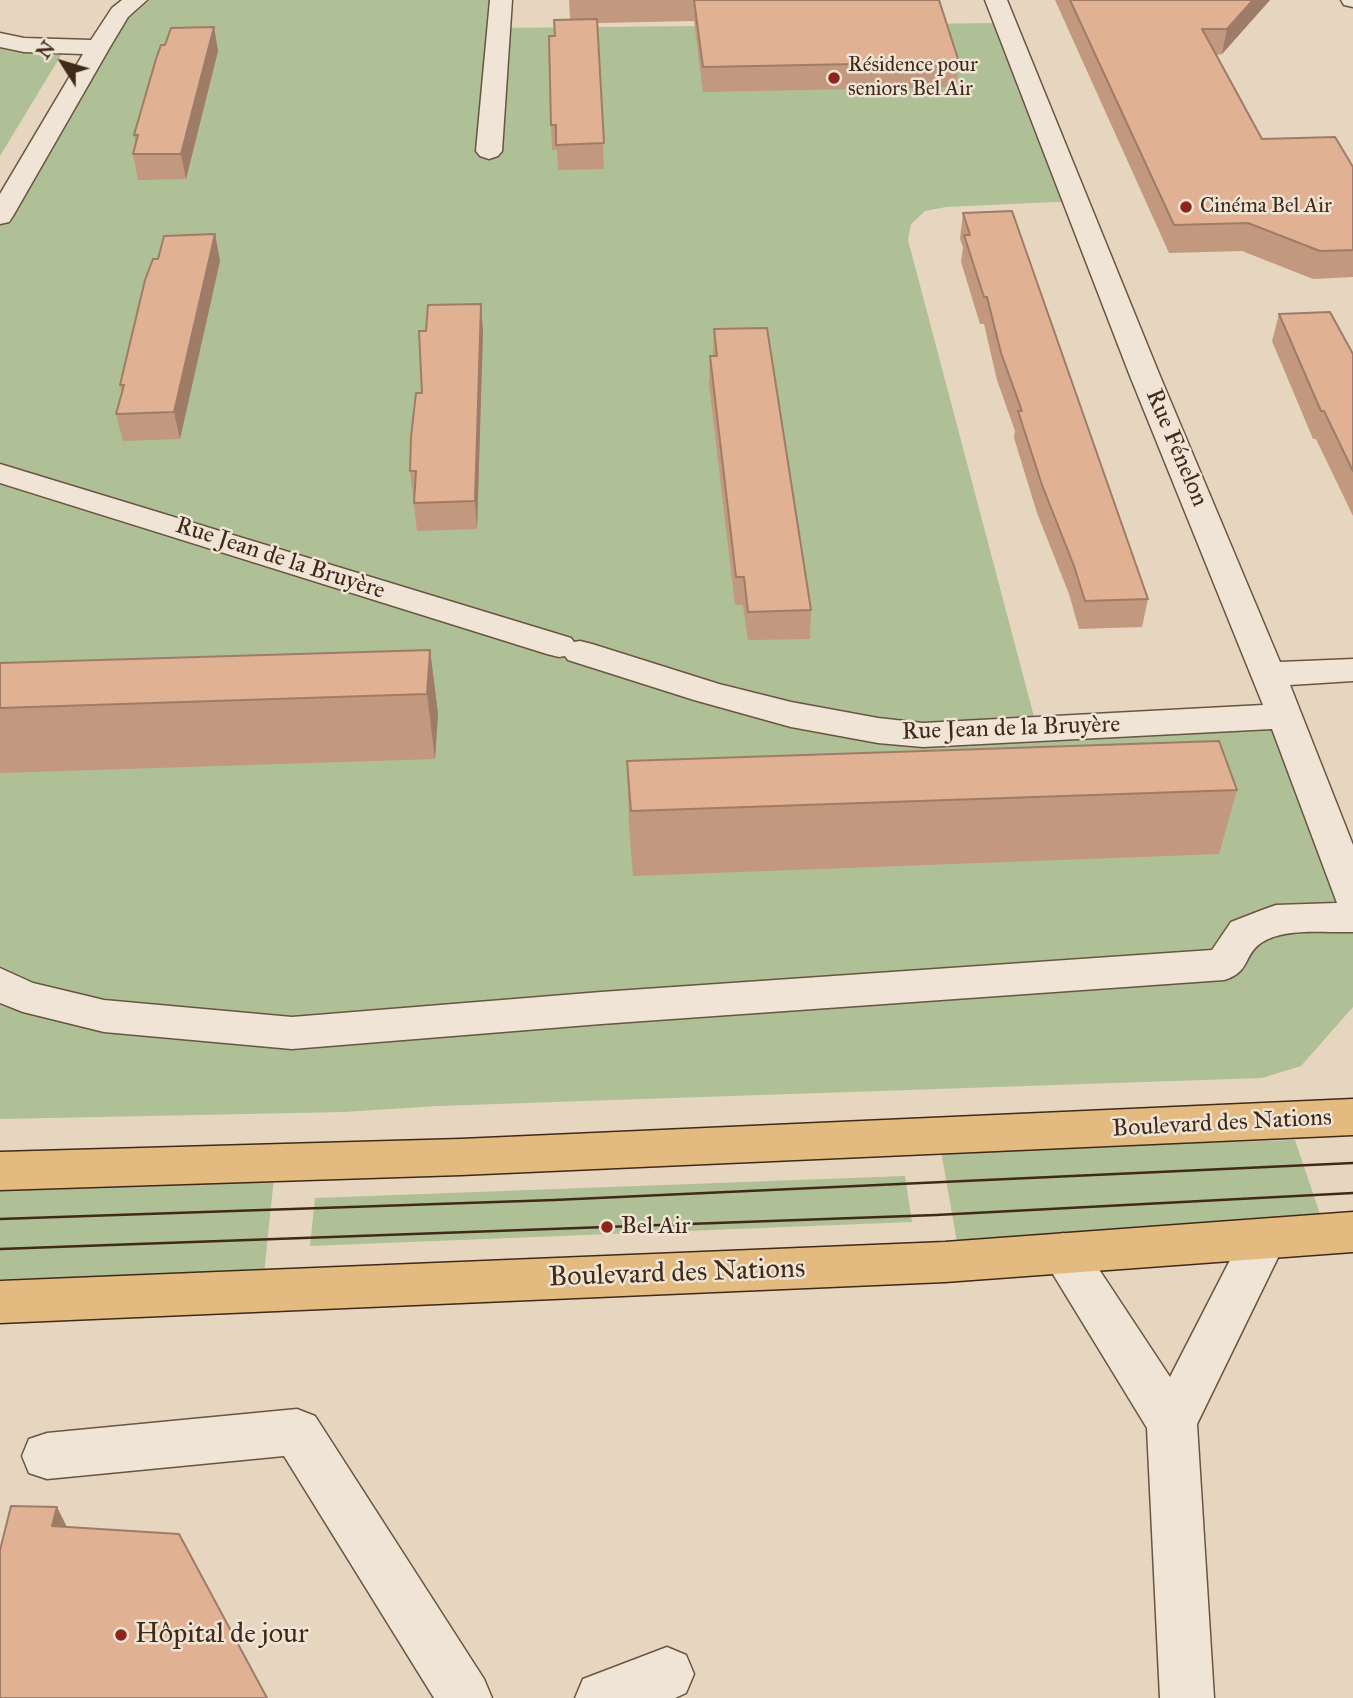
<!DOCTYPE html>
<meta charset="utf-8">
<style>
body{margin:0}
#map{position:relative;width:1353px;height:1698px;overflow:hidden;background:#e6d6bf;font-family:"IM FELL Great Primer",serif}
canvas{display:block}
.north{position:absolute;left:28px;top:28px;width:70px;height:70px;-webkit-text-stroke:5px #efe4d5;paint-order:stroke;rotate:307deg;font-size:19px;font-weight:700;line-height:28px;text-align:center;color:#412918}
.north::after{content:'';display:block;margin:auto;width:24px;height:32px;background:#412918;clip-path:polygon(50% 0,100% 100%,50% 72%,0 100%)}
</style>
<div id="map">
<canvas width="1353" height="1698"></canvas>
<div class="north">N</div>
</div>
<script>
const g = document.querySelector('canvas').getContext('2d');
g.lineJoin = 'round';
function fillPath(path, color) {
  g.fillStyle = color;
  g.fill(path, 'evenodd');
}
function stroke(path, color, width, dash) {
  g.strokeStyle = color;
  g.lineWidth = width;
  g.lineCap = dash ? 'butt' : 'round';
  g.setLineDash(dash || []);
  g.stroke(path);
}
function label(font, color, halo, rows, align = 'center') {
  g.font = font + ' "IM FELL Great Primer",serif';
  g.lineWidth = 5;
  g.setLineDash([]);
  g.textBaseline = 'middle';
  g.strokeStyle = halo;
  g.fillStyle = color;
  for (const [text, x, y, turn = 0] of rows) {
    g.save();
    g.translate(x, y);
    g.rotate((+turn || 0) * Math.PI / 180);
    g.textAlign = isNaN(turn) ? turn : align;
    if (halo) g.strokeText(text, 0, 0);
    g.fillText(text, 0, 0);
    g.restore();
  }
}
fillPath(new Path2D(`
 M136,0h365l-1,28 505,-5 73,178 -132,6 -21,4 -14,13 -3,16 129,488 248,-12 68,182v109l-52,59 -39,12 -825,28 -93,6 -344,7v-902z
 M0,40l66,7 -66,109z
 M1295,1140l26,77 -364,25 -16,-91z
 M905,1176l7,46 -602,24 5,-48z
 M274,1177l-10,97 -264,5v-91z`), '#afbf96');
const minor = new Path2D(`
 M122,0h25l-19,17 -18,30 -97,169 -4,6 -9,2v-30l83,-140 -59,-2 -24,-5v-14l24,5 67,2 21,-32z
 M490,0h22l-10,151 -4,5 -9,3 -9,-3 -4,-5z
 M985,0h22l153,376 120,286 73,-3v22l-63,4 63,160v87c-27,1 -69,-5 -92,11 -18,12 -10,29 -37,37l-623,44 -309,25 -188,-17 -81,-20 -23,-9v-35l33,15 71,17 188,17 309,-25 611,-42 19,-28 31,-12 14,-5 61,-2 -65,-174 -349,18 -45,-4 -87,-16 -97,-27 -126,-40 -3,-4 -6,1 -12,-3 -547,-171v-19l571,174 3,4 6,-1 12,3 127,40 72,18 87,16 45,5 340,-18 -133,-329z
 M1341,0h12v7l-9,-2z
 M1264,1219l16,6 7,14 -90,185 17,274h-54l-13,-270 -107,-175 7,-14 16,-6 16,6 91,138 78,-152z
 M297,1409l18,7 169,263 8,19h-58l-150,-242 -237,23 -18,-6 -7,-17 7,-17 18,-6z
 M667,1647l19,8 8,19 -8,19 -11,5h-100l8,-19z`);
const major = new Path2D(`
 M1353,1099v36l-892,40 -461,15v-38l461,-13z
 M1353,1212v40l-408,30 -945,41v-42l945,-39z`);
stroke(minor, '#6a5442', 3);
stroke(major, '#412918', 3);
fillPath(minor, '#efe4d5');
fillPath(major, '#e3bb80');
stroke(new Path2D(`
 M0,1219l554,-19 799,-37
 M0,1249l936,-34 417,-22`), '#412918', 2.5);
fillPath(new Path2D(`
 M569,0h370l20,62 -3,25 -253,5 -9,-71 -97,2 7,146 -46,1 -1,-20h-5l-1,-25 4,-89 15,-17z
 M1055,0h215l-48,54 -6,1 46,84 91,28v110l-40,2 -71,-28 -73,2z
 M214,27l4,24 -32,128 -48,1 -5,-26 3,-10 -2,-9 31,-90z
 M963,213l185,386 -6,28 -63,2 -10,-35 -32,-81 -23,-75 1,-7 -18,-51 -13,-56h-4l-19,-62 2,-15 -3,-8z
 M215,234l5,27 -40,178 -57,2 -7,-27 6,-19 -2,-10 38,-126z
 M1279,314l74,40v162l-37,-77h-3l-41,-98z
 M714,329l97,281 -1,29 -62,1 -5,-35h-8l-26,-222 1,-27h3z
 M483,331l-6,198 -60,2 -7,-60 12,-78z
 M430,650l8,64 -3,45 -435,14v-110z
 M627,761l610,29 -18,64 -586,22 -4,-50z`), '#c2987f');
fillPath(new Path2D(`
 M1253,0h17l-48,54 5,-25z
 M214,27l4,24 -32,128 -5,-25z
 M215,234l5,27 -40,178 -6,-27z
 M481,304l2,27 -6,198 -2,-28z
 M430,650l8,64 -3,45 -8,-65z
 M57,1507l22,44 -27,-25z`), '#9e7c68');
const building = new Path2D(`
 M694,0h245l20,62 -256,5z
 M1070,0h183l-26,29h-25l60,110 73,-2 18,30v83l-33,1 -72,-28 -74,2z
 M597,19l7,124 -48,2v-20h-5l-2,-89h6l-1,-16z
 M214,27l-33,127h-48l5,-19h-4l22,-76 5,-14h4l6,-17z
 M1012,211l136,388 -63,2 -11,-35 -32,-81 -24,-74h4l-21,-58 -14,-56h-3l-20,-62h6l-7,-22z
 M215,234l-41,178 -58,2 8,-29h-4l25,-105 8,-21h5l6,-23z
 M481,304l-6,197 -61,2 2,-32h-6l1,-34 5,-44h6l-3,-62h7l2,-26z
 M1330,312l23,42v117l-29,-60h-3l-42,-97z
 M767,328l44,282 -63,2 -4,-35h-8l-26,-221h7l-3,-27z
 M430,650l-3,44 -427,14v-45z
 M1219,741l18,49 -606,21 -4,-50z
 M11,1506l46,1 -5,19 127,8 88,164h-267v-148z`);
fillPath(building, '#e1b194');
stroke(building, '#9e7c68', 2);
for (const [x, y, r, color] of [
 [834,78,7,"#8f2418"],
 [1186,207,7,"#8f2418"],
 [607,1227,7,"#8f2418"],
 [121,1635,7,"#8f2418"]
]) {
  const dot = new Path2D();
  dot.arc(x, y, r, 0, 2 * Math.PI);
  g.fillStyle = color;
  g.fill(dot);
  stroke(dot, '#efe4d5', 2.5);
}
label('21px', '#412918', '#efe4d5', [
 ["Résidence pour",848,66],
 ["seniors Bel Air",848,90],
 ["Cinéma Bel Air",1200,207]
], 'left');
label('24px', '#412918', '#efe4d5', [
 ["Rue Fénelon",1176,448,67],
 ["Rue Jean de la Bruyère",280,559,18],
 ["Rue Jean de la Bruyère",1011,729,-2],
 ["Boulevard des Nations",1222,1124,-3]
]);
label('24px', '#412918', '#efe4d5', [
 ["Bel Air",621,1227]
], 'left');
label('28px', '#412918', '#efe4d5', [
 ["Boulevard des Nations",677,1274,-2]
]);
label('28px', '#412918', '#efe4d5', [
 ["Hôpital de jour",135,1635]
], 'left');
</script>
